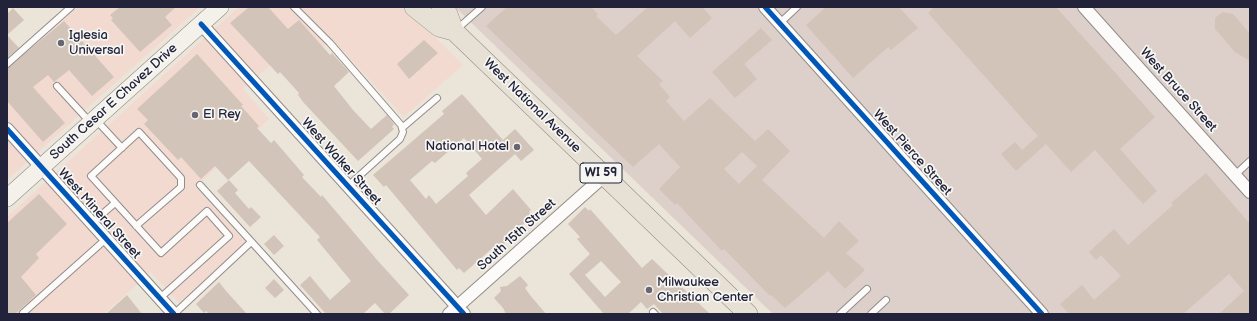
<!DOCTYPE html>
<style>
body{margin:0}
#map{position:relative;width:1257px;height:321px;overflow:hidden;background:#ebe4d9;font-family:"Balsamiq Sans",sans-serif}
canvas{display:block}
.frame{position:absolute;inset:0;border:8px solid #22223b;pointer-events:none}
</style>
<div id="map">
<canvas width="1257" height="321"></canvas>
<div class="frame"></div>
</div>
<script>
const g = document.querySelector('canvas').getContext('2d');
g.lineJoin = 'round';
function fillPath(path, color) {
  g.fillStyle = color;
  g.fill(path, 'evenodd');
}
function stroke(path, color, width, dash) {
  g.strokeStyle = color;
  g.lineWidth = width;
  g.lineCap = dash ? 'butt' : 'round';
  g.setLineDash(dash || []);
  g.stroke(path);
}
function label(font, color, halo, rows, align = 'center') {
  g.font = font + ' "Balsamiq Sans",sans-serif';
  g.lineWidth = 3.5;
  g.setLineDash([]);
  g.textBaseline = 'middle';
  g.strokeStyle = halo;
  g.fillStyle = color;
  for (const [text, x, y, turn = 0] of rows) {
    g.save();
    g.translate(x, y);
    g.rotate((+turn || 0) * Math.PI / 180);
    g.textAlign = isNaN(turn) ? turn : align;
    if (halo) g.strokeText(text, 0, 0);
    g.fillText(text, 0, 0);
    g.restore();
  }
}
fillPath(new Path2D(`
 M78,7h122l-193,173v-110z
 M239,7h161l41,36 22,22 -59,52 -72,-78 -22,19 -14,-15 -53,46 26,30 -73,68 50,56 -67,60 -28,-31 -47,42h-97v-97z`), '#f2dad0');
fillPath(new Path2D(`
 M455,7h795v307h-477z`), '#ddd0cb');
fillPath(new Path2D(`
 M120,7h56l-11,10 7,8 -32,27 -29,-32 2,-2 -3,-3z
 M249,7h19l20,22 11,-9 31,35 2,-2 17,19 -15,14 19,24 18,19 16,-14 7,9 -2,3 2,2 -36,32 -54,-58 -6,-8 1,-2 -19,-21 -2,2 -48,-51z
 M507,7h84l7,7 -2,2 20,19 32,-28h54l10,11 -22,20 -15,-17 -38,35 26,25 -4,3 11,13 -4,4 18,20 26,-23 45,43 13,-12 22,22 -28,29 62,58 15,-17 20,20 -13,12 19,17 -20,19 -17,-18 -43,37 -14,-13 -1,1 -46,-47 -2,2 -45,-48 -2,2 -16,-16 21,-22 -21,-23 -26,23 -147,-141zM742,152l15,14 -18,18 -15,-15z
 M826,7h73l19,21 -27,22 -3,-3 -35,31 -47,-53z
 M934,7h122l99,110 -35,32 37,42 -14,13 -48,-54 -24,22 -25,-28 -30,27 -15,-17 14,-12 7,8 16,-14 -110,-123z
 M13,8l11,12 -17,15v-21z
 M1223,12l10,2 17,20v27l-15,-9 -20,-23v-11z
 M64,21l50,56 -22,19 -23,-26 -15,12 -6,-7 -15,12 32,36 -22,19 -36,-41v-33z
 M761,28l11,12 -28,24 13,15 -22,19 -23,-26z
 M7,35l12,13 -12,10z
 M424,40l14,13 -29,26 -12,-15z
 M197,54l46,51 -2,1 18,20 -2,2 14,15 3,-3 30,35 -2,2 19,20 1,-2 56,66 31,34 -20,19h-4l-10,-11 -12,11h-37l-26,-29 10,-9 20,24 21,-19 -34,-41 3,-3 -71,-76 -21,19 -13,-14 -14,13 -20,-22 -3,3 -34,-36 4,-4 -11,-11z
 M462,94l41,46 12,-11 19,21 -13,11 -6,-7 -46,41 17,20 27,-26 18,21 -2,2 4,4 -29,24 2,2 -7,7 -3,-4 -32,28 -5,-5 -2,2 -71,-85 -2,2 -11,-12 71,-61 -2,-3zM464,138l18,21 -16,14 2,3 -32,28 -7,-9 -3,4 -16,-19 22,-19 3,2z
 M1206,173l44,51v90h-31l25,-23 -15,-17 -46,40h-114l-9,-10 22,-19 12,15 27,-24 -20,-21 -5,5 -7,-8 25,-23 14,16 45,-40 -2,-2z
 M229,180l9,10 -3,3 14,16 2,-2 10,10 -11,10 -33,-36z
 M39,194l28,30 -31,30 3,4 -18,19 15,18 -21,19h-8v-91z
 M585,207l4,4 1,-2 52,59 10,-9 58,55h-47l-9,-10 -7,5 -6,-7 -13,12h-24l-35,-40 21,-20 -13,-15 3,-2 -12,-13zM601,261l20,21 -16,15 -20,-22z
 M274,235l10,11 -10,9 -10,-11z
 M520,276l8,9 -3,3 5,7 16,19h-40l-3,-6 -9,-10 7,-7 -1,-4 7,-1z
 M274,279l10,11 -9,8 -10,-10z
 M219,282l7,9 21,23h-38l-3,-3 -2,2 -8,-9z
 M127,295l15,19h-36z`), '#d3c4b9');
const service = new Path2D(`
 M294,7l36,36 71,82 2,7 -3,7 -52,47
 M780,23l17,-16
 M457,29l25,-22
 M7,64l64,-57
 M57,86l33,36
 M96,120l26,28
 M402,128l35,-30
 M1235,175l15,-14
 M200,185l117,129
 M92,223l23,-20
 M136,226l45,-39v-9l-42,-46 -48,44 70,77 46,-42 22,25 -69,62
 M653,312l2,2
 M23,313l83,-74
 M174,314l77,-72
 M840,314l27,-25
 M871,314l15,-14`);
const minor = new Path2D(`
 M765,7l277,307
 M1084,7l166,185
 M201,24l263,290
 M7,129l167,185
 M449,314l155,-138`);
const secondary = new Path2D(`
 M7,198l213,-191`);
const primary = new Path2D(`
 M414,7l25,20 15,4
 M441,7l7,7 6,17 294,283`);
stroke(service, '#908d8b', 8);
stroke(minor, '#908d8b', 14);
stroke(secondary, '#908d8b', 18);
stroke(primary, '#908d8b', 20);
stroke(service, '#fcfbf9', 6);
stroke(minor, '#fcfbf9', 12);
stroke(secondary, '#f4f1eb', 17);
stroke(primary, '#e7e1d5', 19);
stroke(new Path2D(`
 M765,7l277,307
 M201,24l263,290
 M7,129l167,185`), '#0057b8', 5);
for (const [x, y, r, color] of [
 [61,43,4,"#686672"],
 [195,115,4,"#686672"],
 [517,147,4,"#686672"],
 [649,290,4,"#686672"]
]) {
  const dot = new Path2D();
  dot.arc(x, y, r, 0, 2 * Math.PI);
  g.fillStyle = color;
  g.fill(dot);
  stroke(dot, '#f6f6f2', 1.5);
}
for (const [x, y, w] of [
 [601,173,42]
]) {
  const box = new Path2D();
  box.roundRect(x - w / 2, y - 10, w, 20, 3);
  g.fillStyle = '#f6f6f2';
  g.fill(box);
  stroke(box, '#22223b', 1);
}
label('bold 12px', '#22223b', null, [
 ["WI 59",601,173]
]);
label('13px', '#22223b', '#f6f6f2', [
 ["Iglesia",69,36],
 ["Universal",69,51],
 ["El Rey",203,115],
 ["National Hotel",509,147,"right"],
 ["Milwaukee",657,283],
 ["Christian Center",657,298]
], 'left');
label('13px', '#22223b', '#f6f6f2', [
 ["West Bruce Street",1178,90,48],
 ["South Cesar E Chavez Drive",114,102,-42],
 ["West National Avenue",532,106,44],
 ["West Pierce Street",912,153,48],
 ["West Walker Street",341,162,48],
 ["West Mineral Street",99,214,48],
 ["South 15th Street",517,235,-42]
]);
</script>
